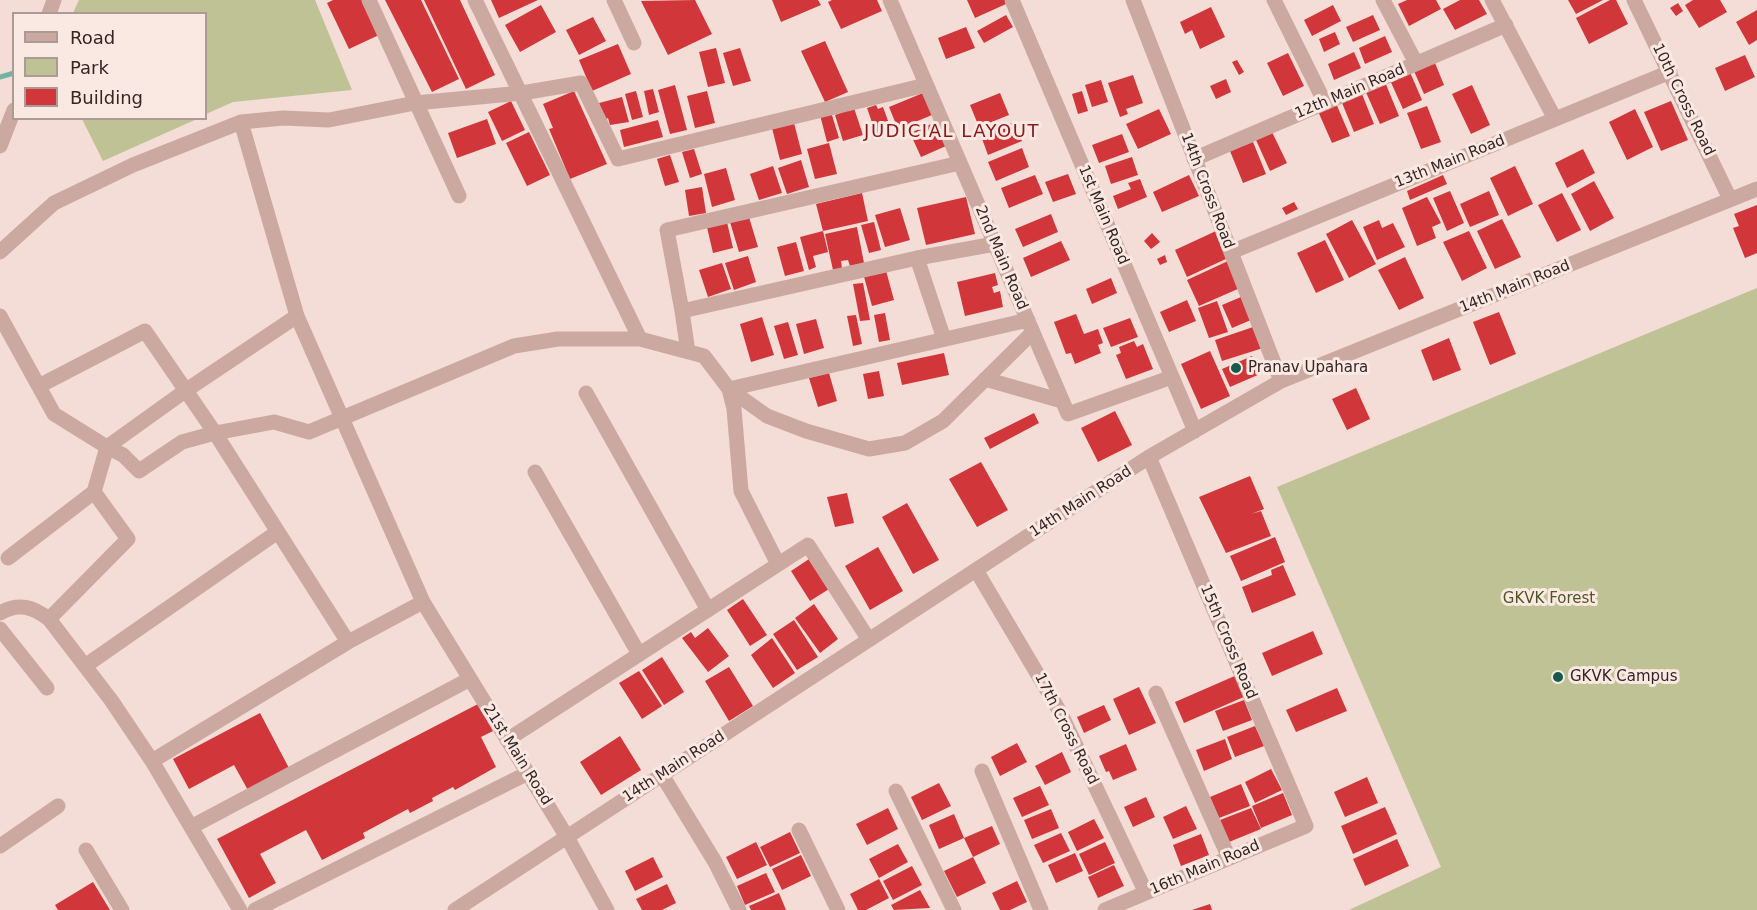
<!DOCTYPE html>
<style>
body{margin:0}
#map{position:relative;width:1757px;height:910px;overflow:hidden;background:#f3ddd6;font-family:"DejaVu Sans",sans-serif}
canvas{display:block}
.legend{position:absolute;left:12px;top:12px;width:195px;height:108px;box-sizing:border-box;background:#fae9e2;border:2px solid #ab9b96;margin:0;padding:8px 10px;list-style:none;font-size:18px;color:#352524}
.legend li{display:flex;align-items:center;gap:12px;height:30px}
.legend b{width:30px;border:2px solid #ab9b96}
</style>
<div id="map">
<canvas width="1757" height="910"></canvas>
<ul class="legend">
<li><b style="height:8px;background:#cba9a1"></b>Road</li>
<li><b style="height:16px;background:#bfc295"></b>Park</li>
<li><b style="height:16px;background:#d0363a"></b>Building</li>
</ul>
</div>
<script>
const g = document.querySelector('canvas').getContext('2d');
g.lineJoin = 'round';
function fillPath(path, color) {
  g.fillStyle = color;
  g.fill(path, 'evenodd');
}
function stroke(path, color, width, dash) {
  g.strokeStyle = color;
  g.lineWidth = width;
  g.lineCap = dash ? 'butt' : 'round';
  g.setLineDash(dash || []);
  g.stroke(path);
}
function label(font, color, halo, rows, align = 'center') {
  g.font = font + ' "DejaVu Sans",sans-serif';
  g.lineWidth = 6;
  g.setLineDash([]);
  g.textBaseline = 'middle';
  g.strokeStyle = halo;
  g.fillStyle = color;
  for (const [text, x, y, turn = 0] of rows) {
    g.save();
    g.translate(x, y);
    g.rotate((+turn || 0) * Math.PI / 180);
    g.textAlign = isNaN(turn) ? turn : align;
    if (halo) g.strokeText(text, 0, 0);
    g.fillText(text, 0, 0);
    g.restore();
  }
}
fillPath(new Path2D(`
 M79,0h236l37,90 -119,12 -27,12v-100l-133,-1z
 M82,119h115l-94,42z
 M1757,288v622h-408l92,-43 -164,-380z`), '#bfc295');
stroke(new Path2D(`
 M0,77l14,-4`), '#73b2a3', 5);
fillPath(new Path2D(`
 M333,0h30l16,35 -30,14 -22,-46z
 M385,0h36l38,79 -27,13z
 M424,0h36l35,75 -29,14z
 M491,0h47l-39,18z
 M695,0l17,34 -44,21 -27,-54z
 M772,0h46l3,5 -40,17z
 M832,0h45l5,11 -41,18 -13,-27z
 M967,0h38l1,4 -31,14z
 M1407,0h29l5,9 -32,17 -11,-22z
 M1460,0h19l8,14 -32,16 -12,-21z
 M1568,0h35l-27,14z
 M1610,0h6l12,24 -39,20 -13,-26z
 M1693,0h27l7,12 -28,16 -14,-23z
 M1678,3l5,8 -7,5 -6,-8z
 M541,5l15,27 -36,20 -15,-27z
 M1333,5l8,16 -29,15 -8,-16z
 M1211,7l14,30 -25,12 -8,-19 -7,4 -5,-12z
 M1757,10v30l-8,5 -13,-23z
 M1006,15l7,12 -29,16 -7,-12z
 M1373,15l7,15 -27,12 -7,-15z
 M593,17l13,24 -27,14 -13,-25z
 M966,27l9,21 -29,11 -8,-21z
 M1335,32l5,12 -16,8 -5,-13z
 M1385,36l7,16 -27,12 -6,-16z
 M825,41l23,51 -23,10 -24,-51z
 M618,44l13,30 -39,17 -13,-31z
 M716,48l9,35 -17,4 -9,-35z
 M740,48l11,33 -18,5 -10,-33z
 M1354,52l7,16 -27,12 -6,-16z
 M1288,53l16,33 -21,10 -16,-33z
 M1745,55l10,22 -30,14 -10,-23z
 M1237,60l7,12 -5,3 -7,-13z
 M1435,63l9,22 -20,9 -10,-23z
 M1409,70l13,30 -19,9 -14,-31z
 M1133,75l10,28 -17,6 2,5 -8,3 -12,-34z
 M1226,79l5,13 -15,7 -6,-13z
 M1101,80l7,22 -16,5 -7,-22z
 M1385,82l14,34 -19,8 -15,-34z
 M675,85l12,45 -17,4 -12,-44z
 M1472,85l18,40 -19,9 -19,-40z
 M653,89l6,23 -10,3 -5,-24z
 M1360,89l14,35 -20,8 -14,-34z
 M574,91l33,73 -37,15 -21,-50 4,-1 -10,-24z
 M636,91l7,26 -11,3 -7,-26z
 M707,91l8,32 -20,5 -8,-32z
 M1082,91l6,20 -10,3 -6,-20z
 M923,93l9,22 -34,14 -9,-22z
 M1000,93l9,22 -30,12 -9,-22z
 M622,97l7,25 -19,3 -2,-7 -4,2 -5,-17z
 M511,101l14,29 -23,11 -14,-29z
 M1335,101l15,35 -18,7 -15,-34z
 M1671,101l17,39 -27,11 -17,-39z
 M876,105l2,4 5,-2 9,25 -15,5 -10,-29z
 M1427,106l14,36 -20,7 -14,-36z
 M854,108l9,27 -20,6 -8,-26z
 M1159,109l12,25 -33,15 -12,-25z
 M1635,109l18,38 -26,13 -18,-38z
 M831,112l8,26 -12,4 -7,-27z
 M487,119l9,25 -39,14 -9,-25z
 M658,120l5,17 -39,10 -4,-17z
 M936,122l10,24 -25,11 -11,-24z
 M1014,122l8,19 -34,14 -7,-19z
 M794,123l8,31 -22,6 -8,-32z
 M529,132l21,43 -23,11 -21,-43z
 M1272,132l15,31 -17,8 -14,-31z
 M1122,134l7,18 -30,11 -7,-18z
 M1253,142l13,32 -23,9 -13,-32z
 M829,143l8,31 -22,5 -8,-30z
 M1022,148l7,19 -33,14 -8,-19z
 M694,149l8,25 -12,4 -8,-26z
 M1583,149l12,24 -28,15 -12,-25z
 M670,155l9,27 -14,4 -8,-27z
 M1132,157l6,18 -27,9 -6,-18z
 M801,160l8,27 -22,7 -9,-26z
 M773,166l9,27 -23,7 -9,-26z
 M1515,166l18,38 -25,12 -18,-38z
 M726,168l9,32 -23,7 -8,-33z
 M1068,174l8,20 -23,8 -8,-20z
 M1035,175l8,19 -34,14 -8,-20z
 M1189,175l10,21 -37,16 -9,-20z
 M1443,175l4,9 -37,16 -3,-9z
 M1140,179l7,18 -29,12 -5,-13 18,-7 -3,-6z
 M1594,181l20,37 -24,13 -19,-37z
 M702,187l4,26 -17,3 -4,-26z
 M1450,191l14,32 -17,8 -14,-33z
 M1489,191l10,24 -29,12 -10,-23z
 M862,193l6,28 -45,10 -7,-27z
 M1562,193l19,37 -24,12 -19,-37z
 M966,197l9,37 -49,11 -9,-37z
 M1427,197l14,26 -9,4 4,11 -19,8 -15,-38z
 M1294,202l4,7 -12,6 -4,-7z
 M1757,205v48l-12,5 -12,-30 6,-2 -5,-12z
 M900,208l10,32 -25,7 -10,-32z
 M1051,214l7,18 -35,15 -8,-18z
 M749,217l9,30 -19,5 -9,-30z
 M726,218l7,30 -20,5 -7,-30z
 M1502,219l19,38 -26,12 -18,-38z
 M1352,220l24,44 -27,14 -23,-44z
 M1379,220l3,8 11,-5 12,24 -28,13 -14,-33z
 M874,222l7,28 -12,3 -8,-28z
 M857,227l7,36 -14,3 -2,-6 -7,1 1,7 -9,2 -8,-36z
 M823,231l5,21 -15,4 3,11 -7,3 -9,-33z
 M1216,231l12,27 -41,19 -12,-27z
 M1469,231l18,37 -25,13 -19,-39z
 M1152,233l8,9 -9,7 -7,-8z
 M1325,240l19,40 -28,13 -19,-40z
 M1061,241l9,19 -39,17 -8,-19z
 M796,242l8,29 -19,5 -8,-29z
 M1165,255l2,7 -7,3 -3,-6z
 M748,256l8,26 -22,8 -9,-27z
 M1405,257l19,41 -25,12 -21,-40z
 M1228,261l12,27 -41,18 -12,-26z
 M722,263l9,26 -23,8 -9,-27z
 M885,267l9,33 -22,6 -9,-33z
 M995,273l3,12 -6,2 2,6 6,-2 3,16 -38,9 -8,-34z
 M1111,278l6,15 -25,11 -6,-15z
 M863,283l7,37 -10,1 -7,-37z
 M1241,297l10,23 -19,8 -10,-23z
 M1187,300l9,21 -27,11 -9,-20z
 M1217,301l11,31 -19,6 -11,-30z
 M1499,312l17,42 -26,11 -17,-43z
 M885,313l5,27 -11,2 -5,-27z
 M1076,314l8,20 14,-5 5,14 -5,2 3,8 -26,11 -4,-11 -5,1 -12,-32z
 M856,315l6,29 -9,2 -6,-30z
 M762,317l12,38 -23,7 -11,-38z
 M1130,318l8,19 -27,10 -8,-19z
 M816,319l8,29 -20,6 -8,-30z
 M788,322l10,33 -14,4 -10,-33z
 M1256,326l7,22 -41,13 -7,-21z
 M1449,338l12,32 -28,11 -12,-31z
 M1134,341l3,6 6,-3 10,25 -27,10 -10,-24 5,-2 -2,-6z
 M1210,351l20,45 -29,13 -20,-45z
 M944,353l5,22 -47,10 -5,-22z
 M1252,356l8,18 -30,13 -8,-18z
 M879,371l5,25 -16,3 -5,-25z
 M829,373l8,28 -19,6 -9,-29z
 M1356,388l14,31 -23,11 -15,-31z
 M1115,411l17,34 -34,17 -17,-34z
 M1034,413l5,10 -49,26 -6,-11z
 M981,462l27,48 -31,17 -28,-48z
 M1250,476l14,33 -13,5 10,-3 10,25 -45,17 -27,-56z
 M847,493l7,30 -19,4 -8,-30z
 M907,503l32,57 -26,14 -31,-57z
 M1275,537l10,25 -44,19 -11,-25z
 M878,547l25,44 -33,19 -25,-44z
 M809,559l20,30 -19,12 -19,-30z
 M1283,565l13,30 -44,18 -10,-26 30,-12 -1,-5z
 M743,599l24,36 -17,11 -23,-36z
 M814,604l24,35 -18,14 -25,-35z
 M794,620l24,37 -21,13 -24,-36z
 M708,628l21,28 -21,16 -26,-34 9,-6 4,6z
 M1313,631l10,23 -51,22 -10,-23z
 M772,638l23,35 -22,15 -22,-33z
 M662,657l22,35 -20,13 -22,-35z
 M729,667l24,39 -24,15 -24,-40z
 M639,671l23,35 -20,13 -23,-36z
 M1237,675l9,21 -62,27 -9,-21z
 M1139,687l17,36 -27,12 -16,-36z
 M1337,688l10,23 -51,21 -10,-22z
 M1244,700l8,20 -29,11 -8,-20z
 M478,704l15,27 -12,6 15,30 -41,23 -2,-3 -21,11 1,3 -23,12 -2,-4 -45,24 2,5 -43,22 -16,-30 -46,24 16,29 -27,15 -32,-59z
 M1104,705l7,15 -27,13 -7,-16z
 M260,713l30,57 -41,22 -15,-27 -45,24 -16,-30z
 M1255,726l9,20 -29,11 -8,-20z
 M620,736l21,34 -40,25 -21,-33z
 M1225,739l7,20 -28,12 -8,-21z
 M1017,743l10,19 -27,14 -9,-19z
 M1126,744l11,26 -24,10 -4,-9 -3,1 -7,-16z
 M1062,752l9,20 -26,13 -10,-19z
 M1271,769l11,21 -27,13 -10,-21z
 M1367,777l11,26 -33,14 -11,-25z
 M939,783l12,23 -29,14 -11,-23z
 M1241,784l9,22 -31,12 -9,-21z
 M1040,786l9,19 -27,12 -9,-19z
 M1283,793l9,22 -31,13 -9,-22z
 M1146,797l9,20 -22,10 -9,-20z
 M1186,806l11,23 -24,10 -10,-22z
 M1385,807l12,27 -44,20 -12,-28z
 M888,808l10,21 -31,16 -11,-21z
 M1251,808l10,21 -32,13 -9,-22z
 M1051,809l8,19 -27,11 -8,-19z
 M954,814l10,24 -25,11 -10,-24z
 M1094,819l10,19 -27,13 -9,-19z
 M992,826l8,18 -27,13 -9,-19z
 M790,832l10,21 -30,14 -10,-20z
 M1061,833l9,18 -27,12 -9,-18z
 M1201,834l8,21 -28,11 -8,-21z
 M1397,839l12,27 -44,20 -12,-27z
 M756,842l11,23 -30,14 -11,-22z
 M1105,842l10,21 -26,12 -10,-21z
 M898,844l10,18 -29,16 -10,-19z
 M1075,853l8,18 -27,12 -8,-18z
 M801,855l10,21 -29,14 -10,-21z
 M653,857l10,20 -28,14 -10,-20z
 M973,857l13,26 -29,14 -13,-26z
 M1114,865l10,21 -26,12 -10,-21z
 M912,866l10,19 -29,15 -10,-19z
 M766,873l9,19 -30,13 -8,-19z
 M879,879l10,19 -23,12h-8l-8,-16z
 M1017,881l10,21 -17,8h-10l-8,-17z
 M93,882l17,28h-52l-3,-5z
 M667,884l9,19 -14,7h-20l-6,-11z
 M920,890l10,18 -36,2 -3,-5z
 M779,893l7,17h-35l-2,-4z
 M1210,904l2,6h-20z`), '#d0363a');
stroke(new Path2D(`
 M369,0l90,196
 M475,0l165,339
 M614,0l20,43
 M890,0l178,414 104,-37
 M1012,0l183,431
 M1133,0l148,381
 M1274,0l51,103
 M1383,0l33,63
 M1492,0l63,119
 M1634,0l96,199
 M49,14l5,-14
 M241,122l56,194 126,286 144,235 40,73
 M0,146l14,-36
 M1194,159l312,-134
 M0,252l54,-49 79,-38 108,-43 42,-4 46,2 86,-17 107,-10 59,-10 37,76 308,-74
 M1231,252l439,-180
 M917,258l27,81
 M682,311l-15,-81 293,-67
 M0,316l54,98 53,33 78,-56 112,-75
 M688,352l-6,-41 235,-53 78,-14
 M985,379l77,22
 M39,386l106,-55 70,102 59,-11 35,10 205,-86 44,-7h82l64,17 25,33 299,-69
 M729,389l38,27 39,15 63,18 36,-6 38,-22 90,-89
 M729,389l5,20 7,82 37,73
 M586,393l122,217
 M535,472l104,182
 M94,492l34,47 -79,80 62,81 41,61 88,149
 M8,558l86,-66 13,-45 16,8 16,16 43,-29 33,-9 133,209
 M976,570l84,142 86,181
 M0,613c19,-11 33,-6 49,6
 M0,629l47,59
 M85,666l191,-133
 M1156,693l73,165
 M507,740l301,-195 61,95
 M152,761l196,-119 75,-40
 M982,771l59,139
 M662,775l53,87 24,48
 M896,791l58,119
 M191,827l279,-148
 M799,830l39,80
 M0,846l58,-40
 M86,850l36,60
 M255,910l273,-137
 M455,910l694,-453 132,-76 476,-192
 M1105,910l201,-84 -157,-369`), '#cba9a1', 15);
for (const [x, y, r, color] of [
 [1236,368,6,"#17594c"],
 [1558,677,6,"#17594c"]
]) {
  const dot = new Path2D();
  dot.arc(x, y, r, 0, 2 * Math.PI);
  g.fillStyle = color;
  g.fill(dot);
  stroke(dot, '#fae9e2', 2);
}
label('15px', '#352524', '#fae9e2', [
 ["12th Main Road",1350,92,-23],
 ["10th Cross Road",1683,100,64],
 ["13th Main Road",1450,162,-22],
 ["14th Cross Road",1207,191,69],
 ["1st Main Road",1103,215,67],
 ["2nd Main Road",1001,258,67],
 ["14th Main Road",1515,287,-22],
 ["14th Main Road",1081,502,-33],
 ["15th Cross Road",1228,642,67],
 ["17th Cross Road",1066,729,63],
 ["21st Main Road",517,755,58],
 ["14th Main Road",674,767,-33],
 ["16th Main Road",1205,868,-23]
]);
label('15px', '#352524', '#fae9e2', [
 ["Pranav Upahara",1248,368],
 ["GKVK Campus",1570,677]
], 'left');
label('15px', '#505526', '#fae9e2', [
 ["GKVK Forest",1549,599]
]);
g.letterSpacing = '1.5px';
label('18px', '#8a171b', '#fae9e2', [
 ["JUDICIAL LAYOUT",952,132]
]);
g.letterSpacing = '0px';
</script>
